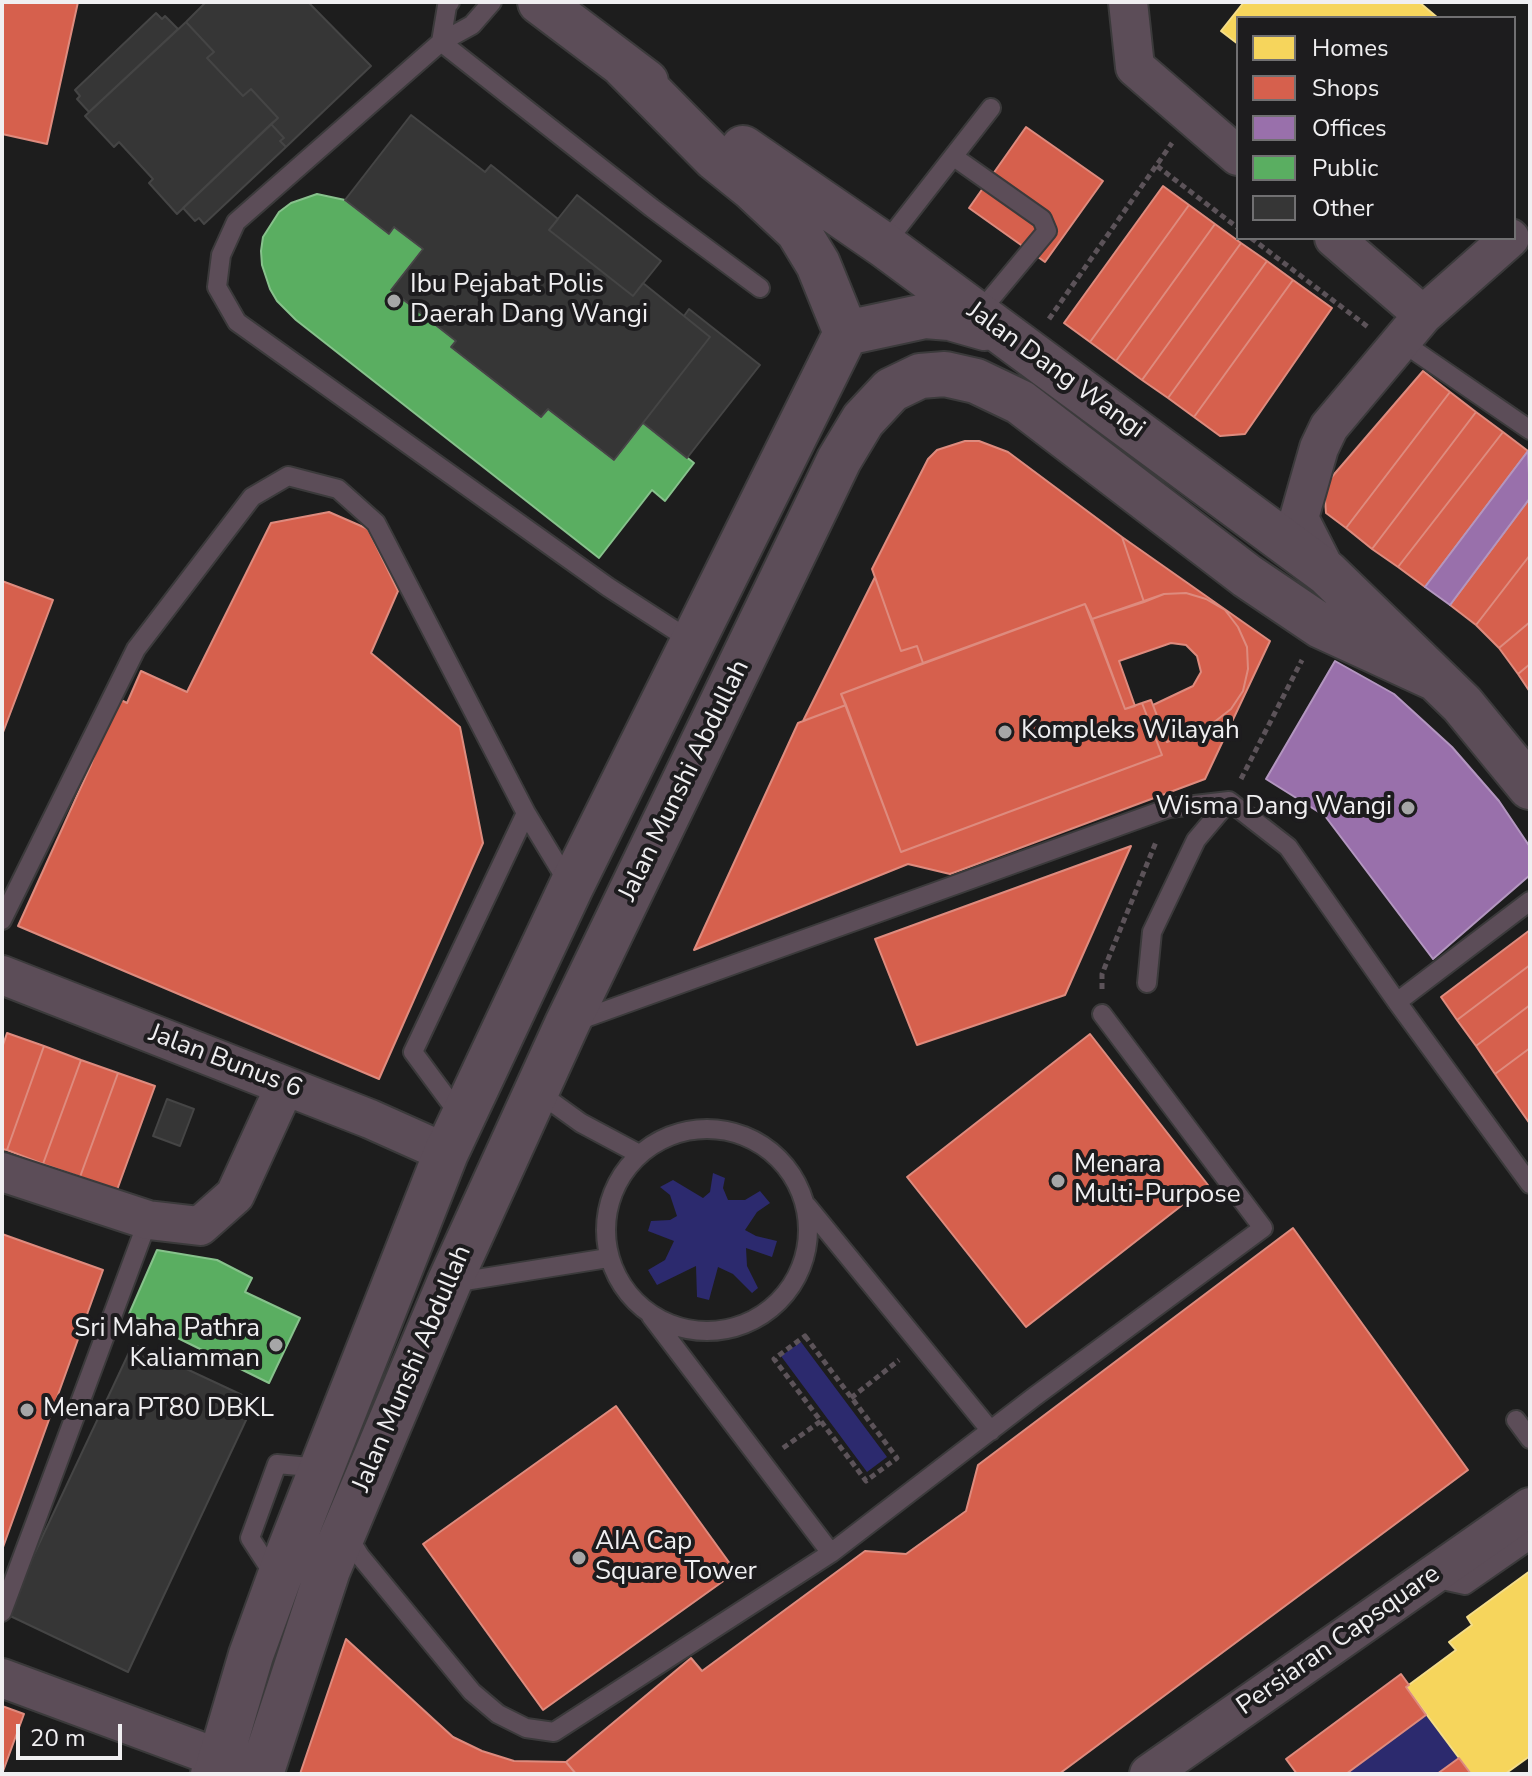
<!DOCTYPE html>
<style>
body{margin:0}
#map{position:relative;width:1532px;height:1776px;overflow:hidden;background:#1d1d1d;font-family:"Nunito Sans",sans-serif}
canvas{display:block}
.frame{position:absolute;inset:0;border:4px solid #f0eff1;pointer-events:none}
.legend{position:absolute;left:1236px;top:16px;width:280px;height:224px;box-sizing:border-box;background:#1d1c1e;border:2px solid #717072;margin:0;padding:10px 14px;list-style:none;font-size:24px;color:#f0eff1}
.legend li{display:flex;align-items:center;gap:16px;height:40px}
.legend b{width:40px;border:2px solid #717072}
.scale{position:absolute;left:16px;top:1724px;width:106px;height:36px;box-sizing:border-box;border:4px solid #f0eff1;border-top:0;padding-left:10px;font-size:24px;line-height:28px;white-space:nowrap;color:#f0eff1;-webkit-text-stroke:6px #1d1c1e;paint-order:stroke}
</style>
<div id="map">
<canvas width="1532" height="1776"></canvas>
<div class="frame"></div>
<ul class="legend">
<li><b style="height:22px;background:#f6d55c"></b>Homes</li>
<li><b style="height:22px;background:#d6604d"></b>Shops</li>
<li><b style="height:22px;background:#9970ab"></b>Offices</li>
<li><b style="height:22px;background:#5aae61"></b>Public</li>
<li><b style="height:22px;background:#363636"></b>Other</li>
</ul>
<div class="scale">20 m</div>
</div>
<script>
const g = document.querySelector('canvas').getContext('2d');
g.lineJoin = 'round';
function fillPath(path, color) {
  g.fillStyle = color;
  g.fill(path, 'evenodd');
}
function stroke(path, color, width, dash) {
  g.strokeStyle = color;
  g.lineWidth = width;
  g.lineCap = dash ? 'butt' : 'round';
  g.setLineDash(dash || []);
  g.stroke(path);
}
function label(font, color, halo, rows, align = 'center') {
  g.font = font + ' "Nunito Sans",sans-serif';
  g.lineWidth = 8;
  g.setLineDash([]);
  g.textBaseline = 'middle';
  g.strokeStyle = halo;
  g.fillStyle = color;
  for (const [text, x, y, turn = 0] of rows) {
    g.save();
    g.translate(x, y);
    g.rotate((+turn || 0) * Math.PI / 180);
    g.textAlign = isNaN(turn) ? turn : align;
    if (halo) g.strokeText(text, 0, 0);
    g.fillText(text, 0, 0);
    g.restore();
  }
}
fillPath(new Path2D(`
 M713,1173l12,5 -2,10 5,12h17l15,-9 10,12 -13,9 -12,18 11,6 21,5 -5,16 -26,-9 1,18 11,22 -6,5 -19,-19 -15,-7 -9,33 -12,-3 -1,-31 -39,19 -9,-15 17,-10 9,-19 -26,-10 3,-10 19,-1 7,-4 -7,-21 -10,-8 13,-7 30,18 7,-6z
 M801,1342l86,115 -20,15 -86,-116z
 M1426,1715l33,43 -22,16h-91z`), '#2c2a6e');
const homes = new Path2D(`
 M1244,2h175l19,16h-200v26l-17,-13z
 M1530,1571v185l-25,18h-34l-65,-87 50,-37 -7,-8 23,-17 -5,-8z`);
fillPath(homes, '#f6d55c');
stroke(homes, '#f4dd89', 2);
const shops = new Path2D(`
 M2,2h76l-31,142 -45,-10z
 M1026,127l77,54 -58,81 -76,-54z
 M1163,186l26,19 -99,137 -26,-19z
 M1189,205l26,19 -99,137 -26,-19z
 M1215,224l26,19 -99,137 -26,-19z
 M1241,243l26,18 -99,137 -26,-18z
 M1267,261l26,19 -99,137 -26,-19z
 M1293,280l39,28 -87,126 -25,2 -26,-19z
 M1423,371l27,21 -104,136 -20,-15 -2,-27z
 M1450,392l26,20 -104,137 -26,-21z
 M1476,412l27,20 -105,135 -26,-18z
 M1503,432l25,19 -103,136 -27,-20z
 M965,441h14l29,11 114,85 22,65 -52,17 -7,-15 -162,59 -6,-17 -16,5 -29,-82 56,-110 9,-9z
 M1530,498v57l-54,70 -26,-20z
 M329,512l39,17 30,62 -27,62 89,74 23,116 -104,236 -361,-153 73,-161 15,-42 15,-23 6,3 14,-32 46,21 84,-169z
 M1122,537l148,104 -65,138 -255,95 -42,-10 -214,86 104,-227 48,-18 55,147 261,-97 -20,-52 9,-3 16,42 46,-19 18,-14 12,-18 5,-22 -1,-22 -9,-20 -13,-17 -19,-11 -20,-6 -22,1 -20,8z
 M1530,555v67l-31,26 -23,-23z
 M875,577l26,74 16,-5 6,17 -82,31 5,11 -43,16z
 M2,581l51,19 -51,135z
 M1186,593l20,6 19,11 13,17 9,20 1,22 -5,22 -12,18 -18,14 -46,19 -14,-37 40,-19 8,-14 -4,-16 -11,-11 -15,-2 -52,18 16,45 -10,3 -33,-90 72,-25z
 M1085,604l40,105 17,-6 20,52 -261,97 -60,-158z
 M1530,622v42l-12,10 -19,-26z
 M1530,664v28l-12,-18z
 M1131,846l-66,149 -148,50 -42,-106z
 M1530,930v35l-73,55 -16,-23z
 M1530,965v40l-54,41 -19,-26z
 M1530,1005v43l-35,26 -19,-28z
 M7,1033l37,13 -37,104 -5,-1v-101z
 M1090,1034l118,151 -182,142 -119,-150z
 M44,1046l37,14 -38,104 -36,-14z
 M1530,1048v76l-35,-50z
 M81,1060l37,13 -38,104 -37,-13z
 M118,1073l37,13 -38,104 -37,-13z
 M1293,1228l175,242 -409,304h-483l-10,-12 125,-104 11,13 163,-120 41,3 60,-43 12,-46z
 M2,1234l101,36 -101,280z
 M616,1406l120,166 -193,138 -120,-166z
 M346,1639l107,98 29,14 32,10 52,1 10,12h-276z
 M1401,1674l8,11 -3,2 20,28 -80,59h-49l-11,-15z
 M2,1706l22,8 -22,60z
 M1459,1758l12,16h-34z`);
fillPath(shops, '#d6604d');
stroke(shops, '#de8b7e', 2);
const offices = new Path2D(`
 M1528,451l2,47 -80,107 -25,-18z
 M1335,661l59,33 58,53 47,54 31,46v28l-97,84 -108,-143 -59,-37z`);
fillPath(offices, '#9970ab');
stroke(offices, '#b396c0', 2);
const public = new Path2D(`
 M317,194l28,6 44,34 5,-7 29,22 -32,41 65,51 -5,6 90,70 7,-8 66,51 29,-37 51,40 -29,38 -13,-11 -53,68 -303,-238 -19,-19 -7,-12 -8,-24 -1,-14 2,-14 16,-25 12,-9z
 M157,1250l60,10 35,18 -7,14 55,26 -31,65 -140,-69z`);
fillPath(public, '#5aae61');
stroke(public, '#87c28c', 2);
const building = new Path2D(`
 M206,2h102l63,64 -85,81 -6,-6 4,-3 -13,-14 7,-6 -27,-29 -8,7 -36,-38 7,-6 -28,-30z
 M156,13l6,6 3,-3 13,13 -89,83 -12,-13 3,-3 -5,-6z
 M186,22l28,30 -7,6 36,38 8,-7 27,29 -101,96 -28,-31 4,-4 -34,-37 -5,5 -29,-31z
 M411,115l74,57 6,-7 67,54 -9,11 84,66 10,-13 67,54 -96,123 -66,-51 -7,8 -90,-70 5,-6 -65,-51 32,-41 -29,-22 -5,7 -44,-34z
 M271,124l13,14 -4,3 6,6 -82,77 -5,-6 -4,3 -12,-13z
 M577,195l84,66 -28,35 -84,-66z
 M689,309l71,56 -73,93 -44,-35 67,-86 -26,-21z
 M167,1099l27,10 -14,37 -27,-10z
 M133,1344l122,57 -127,271 -122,-58z`);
fillPath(building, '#363636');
stroke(building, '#454545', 2);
const service = new Path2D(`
 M492,2l-20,23 -31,17 -205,180 -15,33 -4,32 20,35 371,265 85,55
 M441,42l211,166 108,80
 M441,42l6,-36 3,-4
 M954,157l88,62 5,12 -69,83
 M884,245l107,-137
 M1399,340l131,90
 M2,920l134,-271 116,-152 36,-21 50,13 38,34 150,290 43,71
 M1147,983l5,-51 44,-92 33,-39
 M1397,1002l133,-101
 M574,1022l595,-214 60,-7 59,46 109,155 133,182
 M538,1092l43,31 58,31
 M461,1117l-48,-65 113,-239
 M606 1230a101 101 0 1 1 202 0a101 101 0 1 1-202 0Z
 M807,1206l184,225
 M452,1283l156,-25
 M651,1316l180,237
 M1516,1420l14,19
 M347,1535l13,21 112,136 26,22 28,14 28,4 277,-179 203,-156 229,-169 -161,-214
 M276,1578l-26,-40 27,-74 44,4
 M1433,1578l32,7 65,-45
 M2,1612l146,-392`);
const minor = new Path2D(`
 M1128,2l7,65 103,89
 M1334,238l89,77
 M1327,573l-28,-55 20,-70 10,-21 94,-112 87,-77
 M2,975l368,144 76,34
 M2,1172l146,48 52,6 35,-31 50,-109
 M2,1678l219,81 -11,15
 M1149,1774l381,-267`);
const tertiary = new Path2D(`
 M540,2l106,80
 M743,148l141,97 443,328 135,131 68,83
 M846,333l79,-17 25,2 35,10
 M216,1774l35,-119 36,-99 159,-403 125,-266 275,-554 -28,-69 -20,-33 -47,-44 -36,-29 -91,-92
 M261,1774l67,-204 121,-287 118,-259 272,-564 24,-40 28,-30 29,-14 25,-2 31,7 44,21 227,174 74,50 113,52`);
stroke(service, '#3b3a3b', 22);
stroke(minor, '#3b3a3b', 42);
stroke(tertiary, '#3b3a3b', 48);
stroke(new Path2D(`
 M1157,166l81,62
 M1251,238l117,89
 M1049,319l123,-176
 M1241,779l61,-119
 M1102,989v-15l54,-132
 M805,1336l92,122 -31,23 -92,-122z
 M851,1398l48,-38
 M783,1448l38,-27`), '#5c5359', 5, [6, 4]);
stroke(service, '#5c4d58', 18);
stroke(minor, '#5c4d58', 38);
stroke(tertiary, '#5c4d58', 44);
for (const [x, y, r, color] of [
 [394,301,8,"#a6a6a7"],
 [1005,732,8,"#a6a6a7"],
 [1408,808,8,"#a6a6a7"],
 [1058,1181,8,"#a6a6a7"],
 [276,1345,8,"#a6a6a7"],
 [27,1410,8,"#a6a6a7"],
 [579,1558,8,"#a6a6a7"]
]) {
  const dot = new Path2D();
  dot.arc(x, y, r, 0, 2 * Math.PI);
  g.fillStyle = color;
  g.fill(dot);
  stroke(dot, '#1d1c1e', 3);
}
label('26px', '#f0eff1', '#1d1c1e', [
 ["Ibu Pejabat Polis",410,286],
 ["Daerah Dang Wangi",410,316],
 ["Kompleks Wilayah",1021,732],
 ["Wisma Dang Wangi",1392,808,"right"],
 ["Menara",1074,1166],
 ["Multi-Purpose",1074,1196],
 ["Sri Maha Pathra",260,1330,"right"],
 ["Kaliamman",260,1360,"right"],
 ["Menara PT80 DBKL",43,1410],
 ["AIA Cap",595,1543],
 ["Square Tower",595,1573]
], 'left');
label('26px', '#f0eff1', '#1d1c1e', [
 ["Jalan Dang Wangi",1055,371,36],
 ["Jalan Munshi Abdullah",685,781,-64],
 ["Jalan Bunus 6",225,1062,21],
 ["Jalan Munshi Abdullah",413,1369,-67],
 ["Persiaran Capsquare",1339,1641,-35]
]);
</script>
